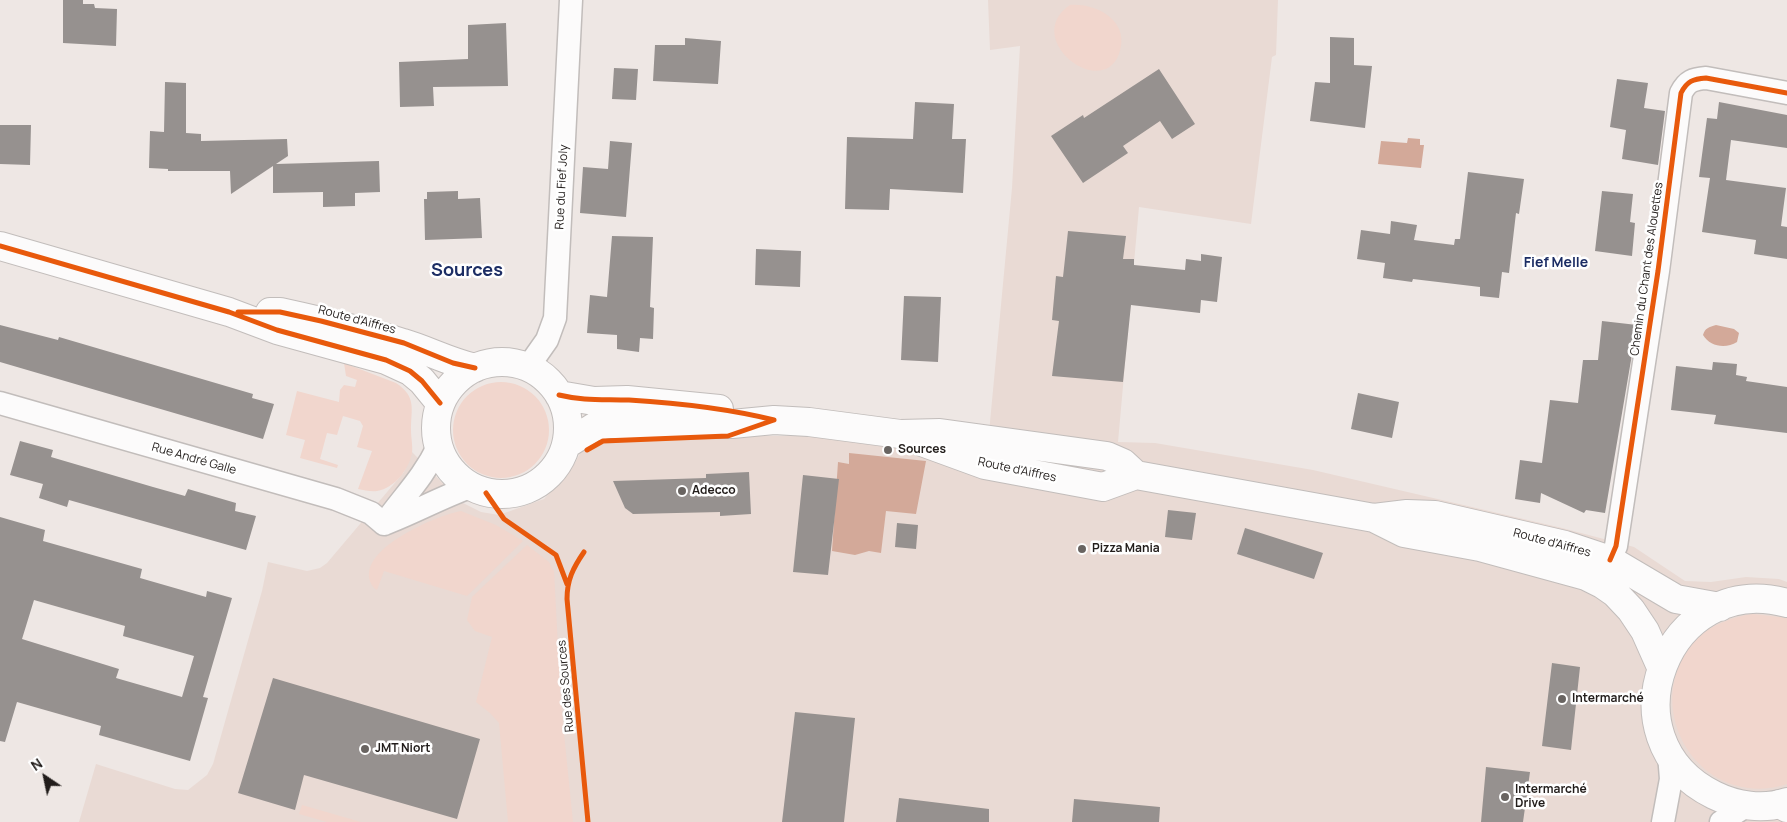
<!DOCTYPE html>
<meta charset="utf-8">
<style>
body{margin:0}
#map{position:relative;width:1787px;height:822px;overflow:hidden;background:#eee7e4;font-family:Manrope,sans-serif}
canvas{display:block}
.north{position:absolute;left:20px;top:752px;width:50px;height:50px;-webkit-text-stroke:4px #fff;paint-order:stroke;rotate:326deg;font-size:14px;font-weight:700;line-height:20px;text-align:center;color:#221d1b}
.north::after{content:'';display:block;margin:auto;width:18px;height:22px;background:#221d1b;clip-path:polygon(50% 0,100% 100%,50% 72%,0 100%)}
</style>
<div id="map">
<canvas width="1787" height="822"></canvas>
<div class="north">N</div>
</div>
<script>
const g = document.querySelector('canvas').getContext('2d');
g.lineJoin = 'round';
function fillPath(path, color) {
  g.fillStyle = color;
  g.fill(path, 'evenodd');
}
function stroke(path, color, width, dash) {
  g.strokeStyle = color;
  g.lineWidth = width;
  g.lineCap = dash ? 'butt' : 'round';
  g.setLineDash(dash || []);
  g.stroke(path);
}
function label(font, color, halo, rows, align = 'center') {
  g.font = font + ' Manrope,sans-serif';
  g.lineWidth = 5;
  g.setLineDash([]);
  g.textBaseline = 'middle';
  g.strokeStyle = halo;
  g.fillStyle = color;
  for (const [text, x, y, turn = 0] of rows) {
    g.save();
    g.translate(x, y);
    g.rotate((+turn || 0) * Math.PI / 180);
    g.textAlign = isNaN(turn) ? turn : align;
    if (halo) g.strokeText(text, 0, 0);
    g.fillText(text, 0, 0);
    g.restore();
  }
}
fillPath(new Path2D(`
 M988,0h290l-2,55 -4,2 -21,167 -112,-17 -21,235 37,1 158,27 249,58 72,19 51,34 26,1 35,-5 33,2 8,3v240h-1708l17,-58 79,25 13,1 19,-15 6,-11 49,-173 6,-29 39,9 13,-3 7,-5 77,-91 8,-20 49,50 20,10 18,3 45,-16 28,-31 12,-22 24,-10h205l174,18 25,-266 8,-142 -30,4z`), '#e9dad4');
fillPath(new Path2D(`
 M1070,5c28,-2 61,17 49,49 -18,47 -98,-16 -49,-49z
 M344,363l52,20c21,14 15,26 15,47 0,8 2,16 1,23 -3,16 -17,35 -35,38 -6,1 -13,-1 -19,-2l14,-38 -15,-4 6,-21 -3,-5 -17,-5 -6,19 -10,-2 -7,26 18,6 -1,3 -37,-10 5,-18 -19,-5 11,-44 42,11 1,-12 4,-5 11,2 2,-7 -11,-4z
 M453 430a48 48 0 1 1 96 0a48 48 0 1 1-96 0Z
 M461,511l35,14 27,16 -56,55 -83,-25 -7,19 -3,-2c-27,-35 63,-73 87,-77z
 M527,545l22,17 5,9 7,133 12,118h-65l-9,-99 -9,-10 -14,-11 16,-65 -17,-6 -8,-11 5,-23z
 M1752,614l35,4v166c-17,6 -36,6 -53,1 -61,-20 -83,-99 -37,-146 15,-15 34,-21 55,-25z
 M302,805l59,17h-34l-28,-8z`), '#f1d6cd');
fillPath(new Path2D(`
 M1408,138l12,1v6h4l-3,23 -43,-4 3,-23 26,2z
 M1716,325l18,4 5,4 -2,9c-11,7 -27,5 -34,-7 2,-7 6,-8 13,-10z
 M849,453l77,8 -10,53 -30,-3 -5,42 -12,-2 -14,4 -23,-4 6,-89 11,2z`), '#d3a999');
fillPath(new Path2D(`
 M63,0h20v4h11l1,4 22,1 -1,37 -53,-3z
 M506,23l2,63 -75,1 1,19 -34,1 -1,-45 69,-3v-34z
 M1330,37l24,1v27l18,1 -7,62 -55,-7 5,-39 15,1z
 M685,38l36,3 -3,43 -65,-3 2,-36h30z
 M614,68l24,1 -2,31 -24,-1z
 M1159,69l36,55 -23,15 -12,-18 -37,25 5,7 -45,30 -32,-47 32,-21 1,3z
 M1617,79l31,4 -4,25 21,3 -7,54 -36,-6 4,-29 -16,-3z
 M165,82l21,1v50l15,1v7l86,-2 1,17 -12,8 103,-3 1,31 -25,1v13l-32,1v-15l-50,1v-27l-42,28 -1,-23h-62v-2l-19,-1 1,-37 14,1z
 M915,102l39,2 -2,35h14l-3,54 -73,-4 -1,21 -44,-1 2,-72 66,2z
 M1719,102l68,13v33l-56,-8 -5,40 60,8 -5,38 6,1v32l-33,-5 2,-14 -54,-8 8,-54 -11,-1 8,-59 10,1z
 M0,125h31l-1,40 -30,-1z
 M610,141l22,2 -6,74 -46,-4 3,-46 25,2z
 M1468,172l56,7 -5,35 -3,-1 -7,60 -7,-1 -3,26 -19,-2v-9l-67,-8 -1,3 -29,-4 2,-15 -28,-4 4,-29 29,4 1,-13 26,4 -3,15 40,5 1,-6h5z
 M458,191v8l22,-1 2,40 -57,2 -1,-41h3v-7z
 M1602,191l31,3 -3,28 5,1 -3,33 -37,-5z
 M1068,231l58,5 -3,23h11v6l51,5 1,-11 15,2v-7l21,3 -5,45 -16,-2 -1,13 -69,-8 -8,77 -71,-6 7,-55 -7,-1 4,-44 7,1z
 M612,236l41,1 -3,70 4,1 -1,31 -13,-1 -1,14 -22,-3v-14l-30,-2 3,-38 17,2z
 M756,249l45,2 -1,36 -45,-2z
 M904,296l37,1 -3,65 -37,-2z
 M1602,321l35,4 -32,188 -19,-3 -2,3 -43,-20 -1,10 -25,-4 5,-39 22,3 8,-63 28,3 5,-43h15z
 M0,325l58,15 1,-3 194,57 -1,4 22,6 -11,35 -263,-77z
 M1713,362l24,2 -1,11 11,2 -1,4 41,6v46l-73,-9 2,-9 -45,-5 5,-44 36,4z
 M1358,393l41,9 -7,36 -41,-9z
 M20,441l33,9 -2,7 102,30 32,9 3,-7 48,14 -1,8 21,5 -10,34 -177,-50 -2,7 -28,-9 4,-14 -33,-9z
 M749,472l2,42 -31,2v-4l-87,2 -8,-6 -12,-27 93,-3v-4z
 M803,475l36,4 -11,96 -35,-3z
 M1168,510l28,3 -4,27 -27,-3z
 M0,517l45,13 -2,11 99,28 -2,9 66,19 1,-6 25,7 -29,99 5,1 -18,63 -91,-26 2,-9 -84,-24 -12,40 -5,-1zM34,600l91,26 -2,10 71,20 -12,41 -66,-19 3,-9 -97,-30z
 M897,523l21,2 -2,24 -21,-2z
 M1245,528l78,25 -9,26 -77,-25z
 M1552,663l28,4 -9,83 -29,-4z
 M273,678l207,61 -23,80 -153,-44 -9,35 -57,-17z
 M795,712l60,6 -11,104h-62z
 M1486,767l44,5 -7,50h-42z
 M899,798l90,11v13h-93z
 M1074,799l86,8 -1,15h-87z`), '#96918f');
const street = new Path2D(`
 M528,367l19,-27 8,-22 16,-318
 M0,403l336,96 35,14 13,11
 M384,524c20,-28 39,-46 54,-77
 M384,524c29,-11 56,-26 86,-37
 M1610,560l6,-14 42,-275 23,-178c6,-12 12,-14 25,-15l81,15
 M1663,822l8,-43 -2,-25
 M1721,822l25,-16`);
const secondary = new Path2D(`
 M0,246l229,66 48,18 109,30 24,11 12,10 18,22
 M270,312h10c41,9 82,18 123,31 24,7 46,19 72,25
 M436 428a66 66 0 1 1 132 0a66 66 0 1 1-132 0Z
 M559,395l35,6 33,-1 92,9
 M900,434l85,31 118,22 33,-12 238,43 30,15 76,14 106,29 16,8 13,9 16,17 14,21 16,36
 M567,444l27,-17 15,-3h123l42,-4 35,2 91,12 40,-1 167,23 16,7 13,12
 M1374,518l33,-4 28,1 130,30 45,15 66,39 44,8
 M1787,603c-120,-33 -186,136 -73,192 22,11 49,15 73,7`);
const primary = new Path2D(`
 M1780,804l7,4`);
stroke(street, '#c2bdbb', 25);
stroke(secondary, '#c2bdbb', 30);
stroke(primary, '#c2bdbb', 30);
stroke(street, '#fcfbfb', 22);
stroke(secondary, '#fcfbfb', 28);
stroke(primary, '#fcfbfb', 28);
stroke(new Path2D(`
 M0,246l229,66 48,18 109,30 24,11 12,10 18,22
 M238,312h42l41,9 83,22 49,20 22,5
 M559,395c24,6 46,4 70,5 49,3 97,8 145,20
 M587,450l16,-9 125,-5 46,-16
 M486,493l18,26 52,36 11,29
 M584,552c-11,16 -17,28 -17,47l21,223
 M1610,560l6,-14 42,-275 23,-178c6,-12 12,-14 25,-15l81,15`), '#e8590c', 5);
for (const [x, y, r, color] of [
 [888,450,5,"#696461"],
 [682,491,5,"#696461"],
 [1082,549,5,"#696461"],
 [1562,699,5,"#696461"],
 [365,749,5,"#696461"],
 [1505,797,5,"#696461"]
]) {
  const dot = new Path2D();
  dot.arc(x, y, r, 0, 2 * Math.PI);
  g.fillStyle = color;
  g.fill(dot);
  stroke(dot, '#fff', 2);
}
label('12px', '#221d1b', '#fff', [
 ["Rue du Fief Joly",562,187,-87],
 ["Chemin du Chant des Alouettes",1647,269,-82],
 ["Route d'Aiffres",357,320,15],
 ["Rue André Galle",194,459,16],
 ["Route d'Aiffres",1017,470,12],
 ["Route d'Aiffres",1552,543,15],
 ["Rue des Sources",566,686,-95]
]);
label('bold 12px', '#221d1b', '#fff', [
 ["Sources",898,450],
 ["Adecco",692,491],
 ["Pizza Mania",1092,549],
 ["Intermarché",1572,699],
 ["JMT Niort",375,749],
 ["Intermarché",1515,790],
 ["Drive",1515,804]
], 'left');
label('bold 14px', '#1c2d64', '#fff', [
 ["Fief Melle",1556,263]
]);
label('bold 18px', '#1c2d64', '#fff', [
 ["Sources",467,271]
]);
</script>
